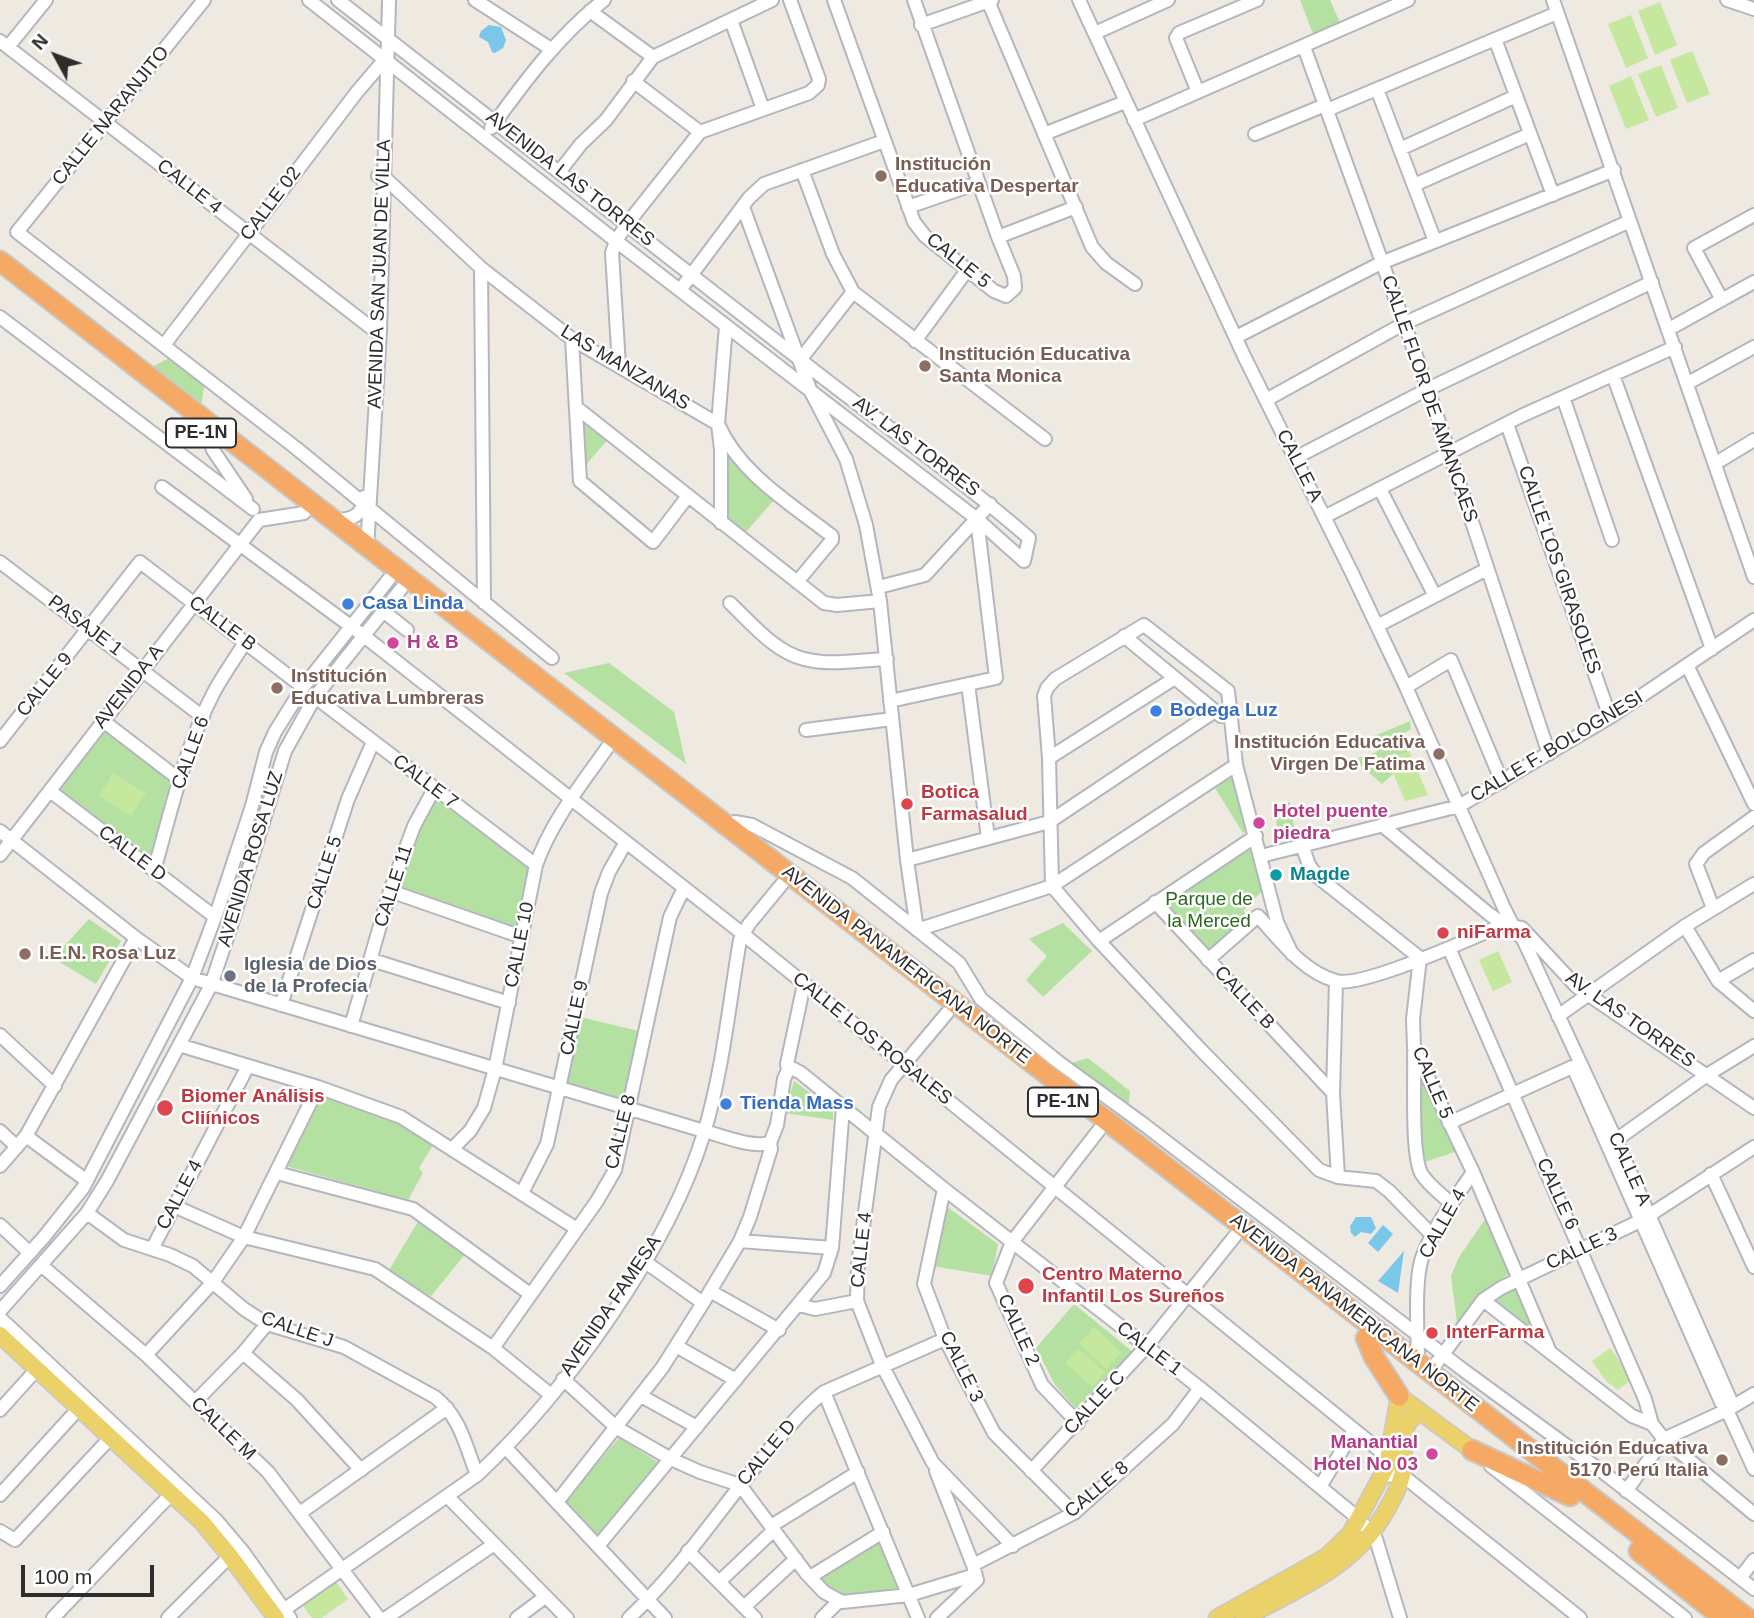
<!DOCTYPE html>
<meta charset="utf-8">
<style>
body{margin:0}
#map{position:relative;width:1754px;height:1618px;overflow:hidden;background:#eee9e1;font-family:Helvetica,sans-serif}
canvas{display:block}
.north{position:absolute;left:21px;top:21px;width:70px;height:70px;-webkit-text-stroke:5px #fff;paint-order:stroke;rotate:311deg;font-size:19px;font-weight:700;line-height:28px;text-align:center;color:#2d2d2d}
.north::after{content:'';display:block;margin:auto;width:24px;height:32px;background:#2d2d2d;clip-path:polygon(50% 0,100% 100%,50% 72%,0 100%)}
.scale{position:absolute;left:21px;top:1565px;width:133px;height:32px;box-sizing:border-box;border:4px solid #2d2d2d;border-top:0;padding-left:9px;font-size:21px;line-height:24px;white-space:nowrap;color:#2d2d2d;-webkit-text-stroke:5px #fff;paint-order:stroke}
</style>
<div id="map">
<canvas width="1754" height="1618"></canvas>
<div class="north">N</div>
<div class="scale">100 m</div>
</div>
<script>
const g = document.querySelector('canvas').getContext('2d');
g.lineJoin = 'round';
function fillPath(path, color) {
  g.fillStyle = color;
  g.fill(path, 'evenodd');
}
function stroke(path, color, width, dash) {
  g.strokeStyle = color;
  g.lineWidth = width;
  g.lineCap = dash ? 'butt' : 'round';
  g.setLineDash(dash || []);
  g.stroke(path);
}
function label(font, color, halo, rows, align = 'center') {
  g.font = font + ' Helvetica,sans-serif';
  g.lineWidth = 5;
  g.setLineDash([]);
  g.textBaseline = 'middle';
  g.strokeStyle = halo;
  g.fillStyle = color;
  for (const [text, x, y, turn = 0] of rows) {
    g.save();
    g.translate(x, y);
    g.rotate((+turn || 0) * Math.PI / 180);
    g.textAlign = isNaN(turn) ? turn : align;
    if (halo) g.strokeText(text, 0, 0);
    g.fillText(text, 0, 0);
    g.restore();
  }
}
fillPath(new Path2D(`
 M1300,0h30l10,23 -27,11z
 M173,356l32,24 -4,26 -49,-39z
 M582,416l27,22 -24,28z
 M726,449l16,24 32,27 -29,33 -21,-16z
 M609,663l65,49 12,52 -122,-91z
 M1410,721l1,8 -8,5 6,17 -21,10 5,13 -11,10 -24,-21 -14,3 -1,-3 34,-11 -5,-15z
 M102,727l71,54 -24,79 -92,-71z
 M1232,777l17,51 -6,5 -28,-45z
 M433,797l99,73 -15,62 -122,-41 22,-62z
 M1290,802l6,35 -17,3 -5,-33z
 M1246,849l7,2 10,39 -20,21 6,6 -42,38 -47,-49z
 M89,919l32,22 -25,43 -43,-26z
 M1063,923l29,28 -49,46 -17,-17 21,-24 -18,-17z
 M576,1016l67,16 -15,76 -68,-20z
 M1088,1058l42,33 -2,19 -63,-45z
 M1422,1067l33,85 -34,11 -5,-94z
 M794,1081l39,29v10l-48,-7z
 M319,1094l85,28 31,20 -16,26 4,5 -15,27 -122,-34z
 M942,1203l56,41 -6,32 -59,-10z
 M420,1218l47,34 -36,44 -43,-24z
 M1486,1218l26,53 -35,27 -20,24 -6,-46 8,-19z
 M1514,1283l25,49 -4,2 -43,-33z
 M1074,1304l59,48 -57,57 -21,-24 -19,-37z
 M619,1438l42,26 -64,73 -32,-36z
 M879,1537l23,53 -66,6 -21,-19z`), '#b4e1a1');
fillPath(new Path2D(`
 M1660,2l17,43 -22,10 -17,-44z
 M1631,15l17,43 -22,10 -18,-44z
 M1692,51l18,43 -23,9 -17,-43z
 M1661,65l17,43 -22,9 -18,-43z
 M1631,76l18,44 -23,9 -17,-43z
 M1409,751l19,44 -23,6 -17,-40z
 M113,773l33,20 -15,23 -32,-20z
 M1498,951l14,31 -19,9 -14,-31z
 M1094,1327l27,25 -15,17 -27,-25z
 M1078,1348l27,24 -13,15 -27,-24z
 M1610,1348l23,31 -15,11 -12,-9 -14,-20z
 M336,1582l12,17 -26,19h-10l-9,-12z`), '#c5e79e');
fillPath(new Path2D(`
 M489,25l12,2 5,13 -3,8 -8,5 -3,-1 -4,-10 -9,-5 2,-6z
 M1356,1217h15l5,11 -5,6 -10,-2 -6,5 -4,-4 -1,-7z
 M1383,1225l10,9 -15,18 -10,-9z
 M1404,1251l-6,42 -20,-12z`), '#7bc7e9');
const minor = new Path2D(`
 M204,0l-187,232 279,216 256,210
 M309,0l307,241 361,278 47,42
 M338,0c154,119 308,238 460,358 77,61 157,116 231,180l-5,23
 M475,0l76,49
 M834,0l80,222 11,14 69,55 12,5 9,-8 -1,-12 -16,-39 -84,-237
 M1079,0l166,358 107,215 54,114 98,221 12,24 7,7 93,201 114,259 -3,11
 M1553,0l201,577
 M1727,0l27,9
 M988,1l104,246 14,16 29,21
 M590,11l63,46 119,-57
 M731,20l32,89
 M921,25l71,-25
 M1095,33l73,-33
 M1495,39l58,156
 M0,41l374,289 6,1
 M8,47l38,-47
 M1304,47l124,342 121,365
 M633,81l67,51
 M1377,89l58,152
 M1198,92l-22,-54 3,-5 78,-33
 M1327,110l230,-97
 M1134,120l274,-120
 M491,128c34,-47 68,-93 113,-128
 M1044,134l81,-32
 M1255,134l70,-29
 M1400,149l116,-53
 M802,170l31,84 20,38 192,147
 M559,172l22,-28 25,-24 47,-63
 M378,176l7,2 96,90 91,71 146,85c21,49 73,80 114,112v4l-35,42
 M1414,185l116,-51
 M743,207l68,185 35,67 20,66 14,76 27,259 10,70 135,-44 184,-121
 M908,207l70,-24
 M998,237l78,-30
 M481,268l3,335
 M680,290l69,-92 15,-14 120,-43
 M1722,300l-28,-52 60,-33
 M0,317l253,192
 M1669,329l85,-47
 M1236,337l145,-74 233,-93
 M572,339l8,142 73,61 35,-46
 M915,341l53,-72
 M164,345l193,-253 23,-27
 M800,360l53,-68
 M619,365l-7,-112 4,-12 11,-17 73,-92 109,-39 9,-8 1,-6 -29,-79
 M1613,375l99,274
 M1688,383l66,-36
 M1563,397l49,143
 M1266,400l139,-77 225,-102
 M577,408l247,195 13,2 43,-4
 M1507,424l103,293
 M210,441l3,9 33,49
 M1295,458l133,-69 224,-107
 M1716,463l38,-23
 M162,487l202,149 379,298 646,524
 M1380,489l55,107
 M1324,517l197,-101 154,-69
 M334,520c18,0 29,-4 30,-23
 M721,523v-74l-3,-25 8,-98
 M367,549l13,-218 9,-331
 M0,562l203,155
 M879,587l46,-12 65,-71
 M730,603c22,21 45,49 74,56 26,7 56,1 83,0
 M383,611l24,19
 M1377,626l110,-57
 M1124,636l97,80
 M1687,665l67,139
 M968,684l20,154
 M1406,687l45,-27 51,122
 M315,697l221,168
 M890,701l106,-23 -19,-159
 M102,720l78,60
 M806,730l86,-11
 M0,741l140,-179 163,125
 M1049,758l126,-80
 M50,791l165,126
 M725,825l10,-3 17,3 100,53 107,85 22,36 76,62 85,62 320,246 146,107 146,113
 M1382,825l107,89 14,10 19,4 55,59 177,121
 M0,831l136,107 56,40 512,153c19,5 47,17 66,12
 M1302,845l7,20 9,12 102,81 -7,61 1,29 59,124 77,180
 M0,855l259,-335 45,-7
 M1261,856l198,-50 151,-89 144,-97
 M907,860l142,-38 166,-111
 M154,871c17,-60 31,-124 60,-179 9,-17 21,-33 31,-50
 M390,891l132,46
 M1155,902l178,191
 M1713,908l-17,-44 8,-11 50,-36
 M1685,926l33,55 36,30
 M1099,941l157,-105
 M1449,948l196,451 7,25 12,15 90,75
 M1292,954l-15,-32 -41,-157 -8,-74 -84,-66 -89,54 -8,9 -3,8 5,62 3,128 47,55 102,109 118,120 19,7
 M372,960l137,43
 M1208,960l50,-44c22,24 45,56 78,65 26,7 139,-44 168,-57
 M1336,981l-3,112 5,84 38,4 13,10 44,45
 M1718,981l36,-21
 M281,1005l67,-206 25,-57
 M947,1013l-56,67 -12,27 -21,158 -1,36 25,64 51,98 80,83
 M1558,1016l127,-90 69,-42
 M351,1026l39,-135 24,-65 20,-37
 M0,1035l55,51
 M179,1045l139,42 83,30 176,112
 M1414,1053c1,27 -3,99 7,120 7,12 21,22 31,31
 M1573,1067l148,335 6,8 27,59
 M788,1070l4,-2 9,5 143,116 256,199 159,131 17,20 24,79
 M1449,1123l123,-56
 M0,1131l17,16
 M26,1136l61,45
 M1616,1140l91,-65 47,-29
 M452,1149l18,-18 14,-23 11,-39 41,-204c15,-43 45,-80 71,-117
 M0,1166l26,-30 110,-198
 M277,1173l136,36 117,85
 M1711,1174l43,93
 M944,1189l-20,95 21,55 49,94 80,80
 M522,1193l25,-49 54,-251 8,-21 17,-30
 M174,1206l70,31 131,32 118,79 58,47
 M87,1213l37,27 46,15 23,11 51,43 23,15 77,23 91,50c25,19 31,50 42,78
 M0,1225l30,28
 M740,1241l92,7
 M152,1249l96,-183
 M644,1261l59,42
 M41,1265l105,90 122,117 111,146
 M0,1286l44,-49 39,-49 109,-210 26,-69 34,-103 14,-54 9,-20 28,-45 86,-108
 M710,1291l69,39
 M1483,1300l149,116 20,8
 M799,1305l16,4 42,-8
 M0,1311l87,-98 20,-32 104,-196 21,-62 53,-172 30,-54 86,-108
 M0,1318l216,202 28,33 46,65
 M676,1346l60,34
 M493,1348l104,-147 18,-31 55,-253 14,-29
 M243,1353l54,47 64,70
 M146,1355l67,-73 31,-45 74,-150
 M1418,1363c0,-27 -4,-82 4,-105 11,-31 33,-59 51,-86
 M1430,1372l53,-72 18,-12 141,-68 112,-73
 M563,1379l54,49 54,31 29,13 40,13 66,88 18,19 18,10 67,-7 66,-20
 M824,1392l94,226
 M641,1396l56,31
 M195,1402l48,-49 24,-29
 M0,1410l37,-41
 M1078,1423l-36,-38 -46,-102 16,-41 87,-112
 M506,1448l159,170
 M1491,1466l194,152
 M936,1471l37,94 4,15 -40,38
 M1031,1471l115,-124 89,-111
 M1382,1476l20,-1 178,143
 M1320,1487l34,-57
 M1626,1491l38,-52 63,-29 27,-16
 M0,1495l80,-88
 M448,1497l119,121
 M557,1502l105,-134 41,-65 37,-62 10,-24 21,-68 -1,-6 7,-18 7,-46 4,-9 -1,-6 17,-80
 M300,1513l147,-105
 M771,1526l87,-54
 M0,1531l15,9 97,-104
 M598,1546l226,-273 8,-25 11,-141
 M688,1551l67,67
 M973,1565l101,-52 99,-89 27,-36
 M810,1577l73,-45
 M1740,1578l14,-18
 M719,1582l55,-52
 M744,1607l52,-48
 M275,1616l202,-141c88,-82 192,-226 227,-342 19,-63 25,-129 36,-193l9,-16 33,-40
 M53,1618l119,-125
 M168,1618l62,-62
 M386,1618l107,-73
 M517,1618l28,-21
 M629,1618c52,-49 93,-112 139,-167 18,-21 35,-42 56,-59l121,-53
 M822,1618l17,-17`);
const major = new Path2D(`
 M0,1335l202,187 28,34 46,62
 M1217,1618l109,-61 24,-23 37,-68 12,-70 73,54
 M1244,1618c55,-30 112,-51 143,-109 6,-10 12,-22 15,-34 5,-20 -7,-55 19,-61`);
const highway = new Path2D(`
 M0,261l1747,1357
 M1366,1338l8,19 25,39
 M1472,1450l98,46
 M1639,1551l84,67`);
stroke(minor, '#b4b6bf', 16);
stroke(major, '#c8c8c8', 19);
stroke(highway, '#c8c8c8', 23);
stroke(minor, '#fff', 12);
stroke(major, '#ead16a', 16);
stroke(highway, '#f5a964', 19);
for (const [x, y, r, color] of [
 [881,176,7,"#8d6e63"],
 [925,366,7,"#8d6e63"],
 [348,604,7,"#3f7fe0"],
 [393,643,7,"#d1479c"],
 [277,688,7,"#8d6e63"],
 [1156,711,7,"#3f7fe0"],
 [1439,754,7,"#8d6e63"],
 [907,804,7,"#e0444e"],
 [1259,823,7,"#d1479c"],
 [1276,875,7,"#0f9aa8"],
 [1443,933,7,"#e0444e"],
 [25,954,7,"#8d6e63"],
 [230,976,7,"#6b7280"],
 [726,1104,7,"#3f7fe0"],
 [165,1108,9,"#e0444e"],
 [1026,1286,9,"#e0444e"],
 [1432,1333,7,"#e0444e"],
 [1432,1454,7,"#d1479c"],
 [1722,1460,7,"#8d6e63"]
]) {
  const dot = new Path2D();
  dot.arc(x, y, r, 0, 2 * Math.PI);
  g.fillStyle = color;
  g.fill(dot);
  stroke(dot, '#fff', 2.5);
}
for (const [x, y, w] of [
 [201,433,70],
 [1063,1102,70]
]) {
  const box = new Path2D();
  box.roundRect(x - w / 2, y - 14.5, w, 29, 5);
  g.fillStyle = '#fff';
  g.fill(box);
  stroke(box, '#2d2d2d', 2);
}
label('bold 18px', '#2d2d2d', null, [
 ["PE-1N",201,433],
 ["PE-1N",1063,1102]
]);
label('19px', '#2d2d2d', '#fff', [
 ["CALLE NARANJITO",111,116,-51],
 ["AVENIDA LAS TORRES",570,179,38],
 ["CALLE 4",189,187,38],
 ["CALLE 02",271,204,-53],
 ["CALLE 5",958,261,39],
 ["AVENIDA SAN JUAN DE VILLA",380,274,-88],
 ["LAS MANZANAS",625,368,31],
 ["CALLE FLOR DE AMANCAES",1429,399,71],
 ["AV. LAS TORRES",916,447,37],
 ["CALLE A",1299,466,63],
 ["CALLE LOS GIRASOLES",1559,570,71],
 ["CALLE B",222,624,37],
 ["PASAJE 1",85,626,37],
 ["CALLE 9",45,685,-51],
 ["AVENIDA A",129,687,-52],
 ["CALLE F. BOLOGNESI",1557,747,-31],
 ["CALLE 6",191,753,-70],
 ["CALLE 7",425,782,37],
 ["CALLE D",132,854,37],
 ["AVENIDA ROSA LUZ",251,859,-73],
 ["CALLE 5",325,873,-72],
 ["CALLE 11",394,886,-72],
 ["CALLE 10",520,945,-79],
 ["AVENIDA PANAMERICANA NORTE",906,965,38],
 ["CALLE B",1244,998,47],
 ["CALLE 9",575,1018,-78],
 ["AV. LAS TORRES",1630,1020,35],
 ["CALLE LOS ROSALES",872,1039,39],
 ["CALLE 5",1432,1083,67],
 ["CALLE 8",621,1132,-76],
 ["CALLE A",1629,1169,66],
 ["CALLE 6",1557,1194,66],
 ["CALLE 4",180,1195,-62],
 ["CALLE 4",1443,1224,-61],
 ["CALLE 3",1582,1249,-25],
 ["CALLE 4",862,1250,-84],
 ["AVENIDA FAMESA",611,1306,-56],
 ["AVENIDA PANAMERICANA NORTE",1354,1313,38],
 ["CALLE J",297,1330,19],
 ["CALLE 2",1018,1330,66],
 ["CALLE 1",1149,1349,37],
 ["CALLE 3",961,1367,64],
 ["CALLE C",1095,1403,-47],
 ["CALLE M",223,1429,44],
 ["CALLE D",767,1453,-50],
 ["CALLE 8",1097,1490,-40]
]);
label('bold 19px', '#785e54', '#fff', [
 ["Institución",895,165],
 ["Educativa Despertar",895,187],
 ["Institución Educativa",939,355],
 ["Santa Monica",939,377],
 ["Institución",291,677],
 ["Educativa Lumbreras",291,699],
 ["Institución Educativa",1425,743,"right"],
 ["Virgen De Fatima",1425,765,"right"],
 ["I.E.N. Rosa Luz",39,954],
 ["Institución Educativa",1708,1449,"right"],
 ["5170 Perú Italia",1708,1471,"right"]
], 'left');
label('bold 19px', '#366cbe', '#fff', [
 ["Casa Linda",362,604],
 ["Bodega Luz",1170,711],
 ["Tienda Mass",740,1104]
], 'left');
label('bold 19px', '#b23c85', '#fff', [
 ["H & B",407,643],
 ["Hotel puente",1273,812],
 ["piedra",1273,834],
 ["Manantial",1418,1443,"right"],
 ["Hotel No 03",1418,1465,"right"]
], 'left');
label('bold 19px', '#be3a42', '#fff', [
 ["Botica",921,793],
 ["Farmasalud",921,815],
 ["niFarma",1457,933],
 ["Biomer Análisis",181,1097],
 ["Cliínicos",181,1119],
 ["Centro Materno",1042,1275],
 ["Infantil Los Sureños",1042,1297],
 ["InterFarma",1446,1333]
], 'left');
label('bold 19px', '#0d838f', '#fff', [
 ["Magde",1290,875]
], 'left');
label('19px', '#2b681f', '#fff', [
 ["Parque de",1209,900],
 ["la Merced",1209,922]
]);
label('bold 19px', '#5b616d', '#fff', [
 ["Iglesia de Dios",244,965],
 ["de la Profecia",244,987]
], 'left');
</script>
